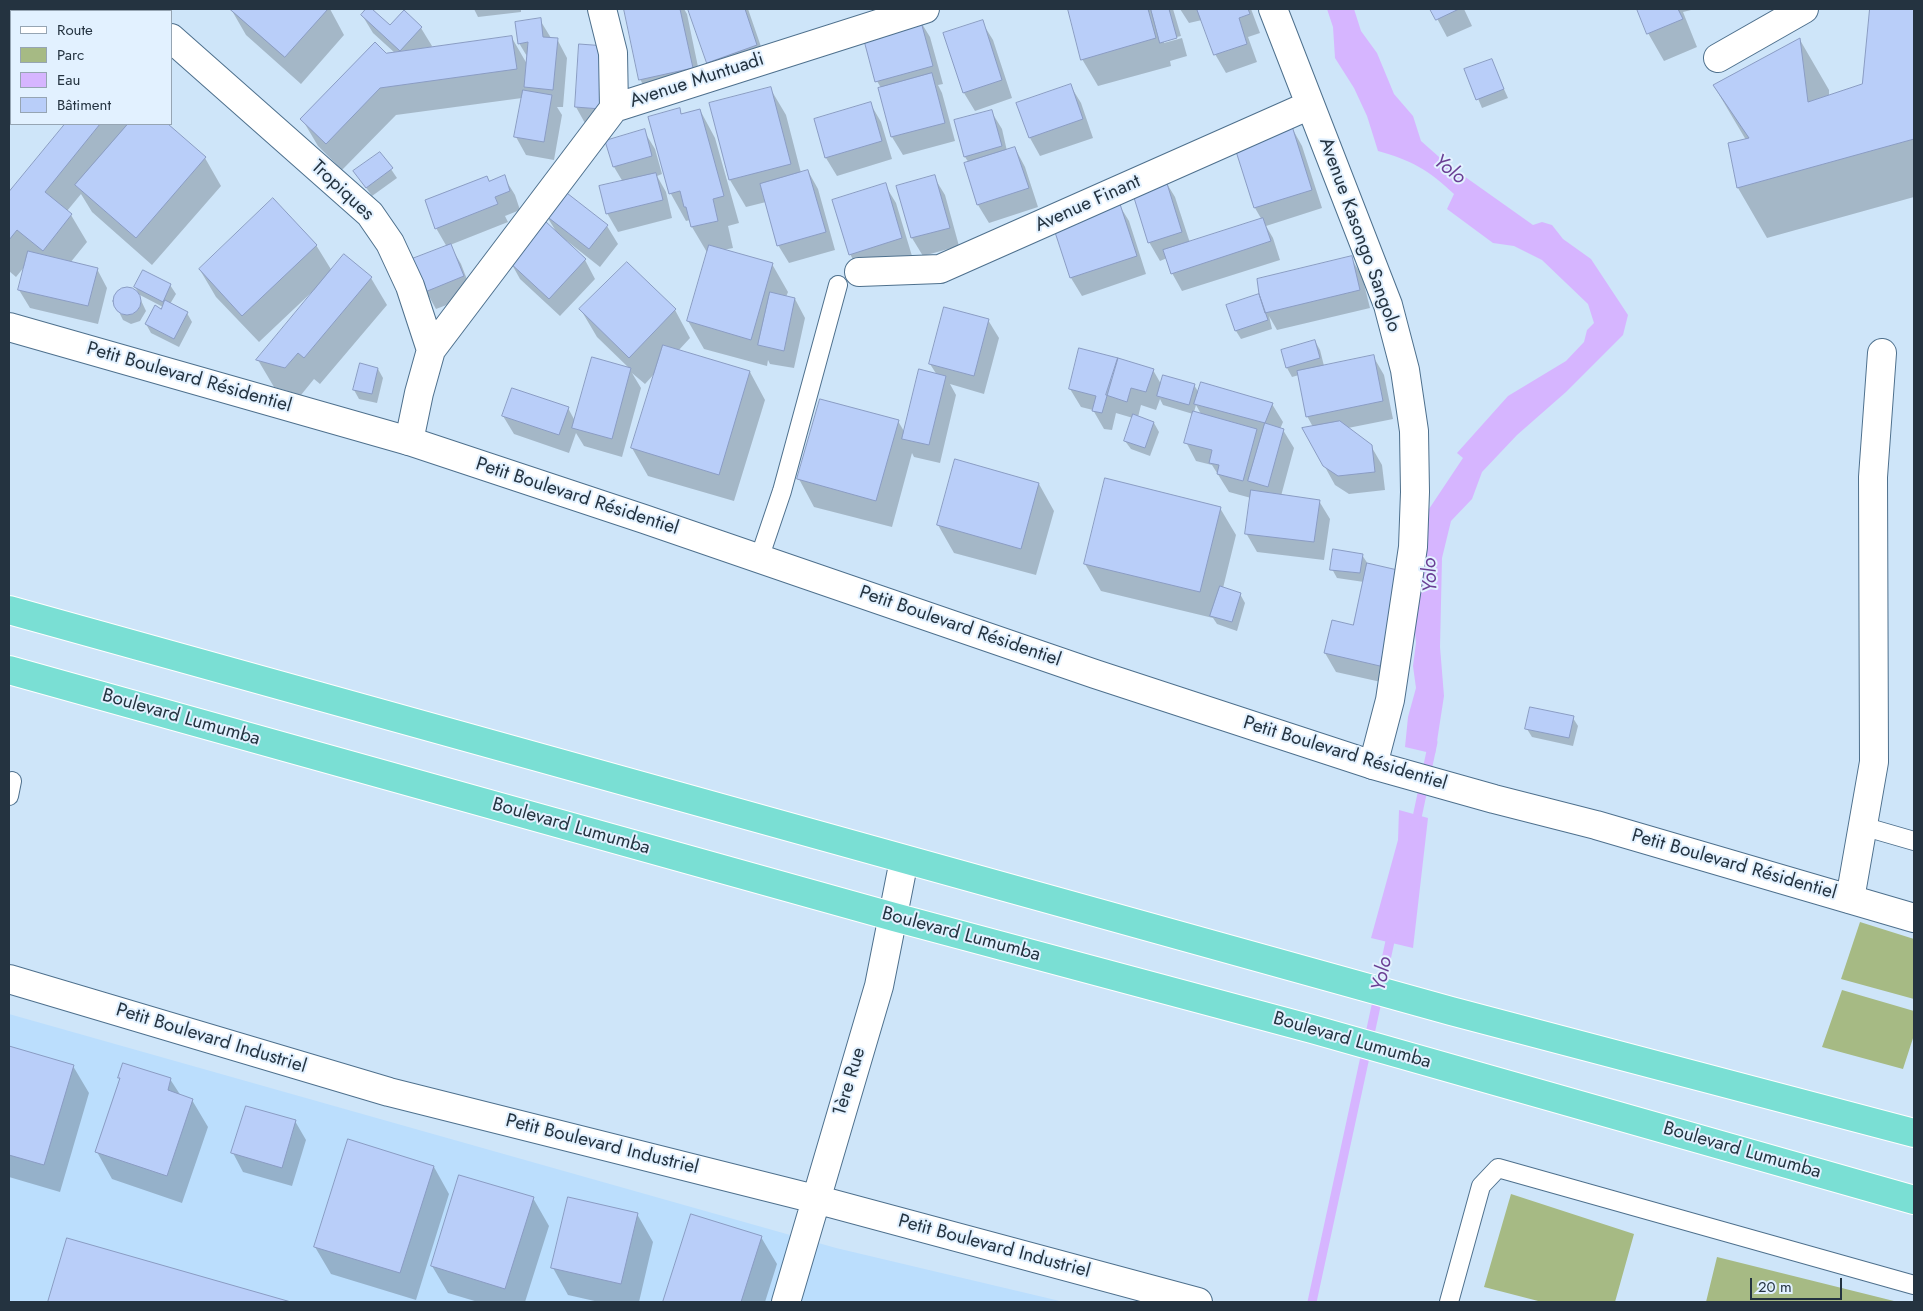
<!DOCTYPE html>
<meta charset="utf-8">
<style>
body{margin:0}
#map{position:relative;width:1923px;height:1311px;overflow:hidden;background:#cee5f9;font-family:Jost,sans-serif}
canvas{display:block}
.frame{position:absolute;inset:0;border:10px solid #243340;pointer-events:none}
.legend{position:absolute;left:10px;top:10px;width:162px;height:115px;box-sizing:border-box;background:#e2f1ff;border:1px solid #96a5b3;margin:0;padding:6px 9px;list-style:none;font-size:15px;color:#243340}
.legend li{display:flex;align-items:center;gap:10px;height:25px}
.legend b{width:25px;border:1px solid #96a5b3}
.scale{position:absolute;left:1750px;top:1278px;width:92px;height:22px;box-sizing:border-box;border:2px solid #243340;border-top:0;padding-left:6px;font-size:15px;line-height:18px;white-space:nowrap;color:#243340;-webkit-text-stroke:4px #e2f1ff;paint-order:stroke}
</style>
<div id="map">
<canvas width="1923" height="1311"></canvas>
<div class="frame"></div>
<ul class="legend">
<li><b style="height:6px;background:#fff"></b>Route</li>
<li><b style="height:14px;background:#a6ba84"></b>Parc</li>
<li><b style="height:14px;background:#d6b5ff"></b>Eau</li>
<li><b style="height:14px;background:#b9cef9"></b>Bâtiment</li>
</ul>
<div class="scale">20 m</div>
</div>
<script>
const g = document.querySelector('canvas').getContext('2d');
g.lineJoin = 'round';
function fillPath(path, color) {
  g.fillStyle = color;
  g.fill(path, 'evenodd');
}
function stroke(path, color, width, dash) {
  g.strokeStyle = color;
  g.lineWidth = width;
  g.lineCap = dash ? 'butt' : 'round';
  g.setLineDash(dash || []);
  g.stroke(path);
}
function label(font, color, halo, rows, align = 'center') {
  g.font = font + ' Jost,sans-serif';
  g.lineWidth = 4;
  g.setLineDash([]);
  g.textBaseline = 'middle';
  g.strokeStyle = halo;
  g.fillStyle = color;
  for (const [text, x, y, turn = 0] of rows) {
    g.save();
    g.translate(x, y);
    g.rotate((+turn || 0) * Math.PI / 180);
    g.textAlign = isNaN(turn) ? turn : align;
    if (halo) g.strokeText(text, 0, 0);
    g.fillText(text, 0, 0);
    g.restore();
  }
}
fillPath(new Path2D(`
 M9,1014l827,234 228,54h-1055z`), '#bbdefd');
fillPath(new Path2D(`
 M1860,922l54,17v60l-73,-20z
 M1842,990l72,21v24l-11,34 -81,-22z
 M1511,1194l123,40 -19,68h-73l-58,-15z
 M1717,1257l181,45h2h-194z`), '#a6ba84');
fillPath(new Path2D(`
 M1327,9h27l7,22 16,22 17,41 19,22 8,25 26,23 86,61 9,-3 10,3 11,14 28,20 37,56 -5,20 -57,57 -49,43 -35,37 -10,27 -21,22 -9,37 -2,89 4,49 -9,58 -30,-7 3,-30 8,-29 -3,-22 3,-23 -3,-34 4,-78 12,-22 34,-51 -6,-5 51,-57 58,-35 18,-19 3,-12 7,-7 -6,-19 -46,-44 -28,-14 -21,-3 -46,-34 7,-15c-25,-24 -43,-34 -76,-43l-11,-35 -13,-28 -19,-30 -2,-31z
 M1399,810l29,8 -15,130 -42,-10 27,-98z`), '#d6b5ff');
fillPath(new Path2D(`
 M9,9h55l3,2h-56v103l-2,3z
 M231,9h99l14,26 -43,49 -55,-49z
 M368,9h2l21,18 13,-15 17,16 11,18 -2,3 82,-11 15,26 1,-6 -9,-15 21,-23 11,18 6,1 10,19 -4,49h-6l5,8 -8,45 -28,-5 -10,-18 6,-39 -126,17 -54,55 -24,-24 -16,-27 84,-64 9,-2 -22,-20 -11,-18z
 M474,9h47v3l-43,5z
 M625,9h59l3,5 15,72 -52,12 -10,-19z
 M690,9h58l19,55 -49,16 -10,-18z
 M1069,9h104l8,27 -17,4v3l18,-5 5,18 -17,5 1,5 -73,20 -16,-27z
 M1180,9h71l9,24 -12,4 9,25 -31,11 -11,-19 -13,-34 -13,3z
 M1432,9h32l8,17 -25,11z
 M1638,9h57l-12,3 14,35 -33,14 -16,-28z
 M1871,9h43v188l-147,41 -29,-50 -9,-44 17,-4 -32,-54 86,-46 29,50v6l34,-11z
 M919,19l11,18 13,47 -5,1 4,8 13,48 -52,14 -11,-18 -11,-49 -4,-7z
 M982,22l11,18 19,58 -37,13 -11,-18 -19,-59z
 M580,45l31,81 -25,-1 -10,-18z
 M1491,60l17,38 -26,10 -16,-38z
 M1070,85l11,18 12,35 -53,18 -10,-18 -12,-34z
 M770,88l16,27 15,58 7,-2 10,18 17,61 -46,13 -11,-18 -12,-43 -20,5 -16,-27 -19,-76z
 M870,103l11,19 11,37 -55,17 -11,-18 -11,-38z
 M679,110l3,5 18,-5 15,28 24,85 -11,3 5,22 -10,2 49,14 16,28 -2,5 9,2 10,19 -11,50 -24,-4 -2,-4 -1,6 -63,-17 -16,-28 20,-67 -16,-27 -2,-7 -4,1 -15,-27z
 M991,111l11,18 5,22 8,-3 10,19 13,40 -49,16 -11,-18 -13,-41 4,-1 -4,-6 -9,-36z
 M66,124h61l1,2 2,-2h36l39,34 16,28 -69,79 -60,-53 -11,-18 -14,17 4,4 16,27 -17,21 27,6 10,19 -9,36 -68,-16 -11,-18 6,-24 -9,11 -7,-6v-77z
 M1292,128l10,18 20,62 -56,18 7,12 7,22 -98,31 -10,-18 -5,-15 -7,3 -11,-19 15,-63 11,18 15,46 72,-23 -7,-12z
 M644,131l11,18 7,25 -5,2 9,16 6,26 -54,14 -11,-19 16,-31 -9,-15z
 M380,153l17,25 -25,18 -17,-24z
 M504,177l11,18 5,15 -15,6 3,6 -58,23 11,19 12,31 -37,14 -10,-18 21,-44 -11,-19 53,-46z
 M934,177l11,18 14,51 -36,10 -11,-18 -14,-51z
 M885,185l11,18 16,53 -52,16 -10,-18z
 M1118,203l11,18 17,53 -64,22 -11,-18 -17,-54z
 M546,215l61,11 11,18 -18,23 -33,-26 -1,2 19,17 10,19 -35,37 -40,-37 -10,-18 47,-28z
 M316,245l16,26 39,7 16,27 -67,79 -6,-5 -13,16 -27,-8 -16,-27 57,-69 -1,-1 -55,52 -43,-45 -16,-27z
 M1351,258l11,18 8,32 -93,22 -8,-14 3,13 -31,10 -5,-8 25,-36z
 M170,285l6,9 -6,10 17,9 5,9 -13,25 -28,-14 -5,-9 17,-17 -25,-13 8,17 -6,10 -9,3 -8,-4 -9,-18 5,-11 9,-3 10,4 -3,-5z
 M581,310h94l15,28 -12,13 72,21 15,28 -31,101 -86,-25 -16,-28 23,-75 -10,11 -13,-11 9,15 -19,69 -38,-11 -8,-13 -7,20 -55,-19 -11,-18 65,-8 7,13 55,-52 -33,-32z
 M988,320l11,18 -15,56 -34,-10 6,11 -16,68 -26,-6 -2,-4 -20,74 -78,-20 -15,-28 99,-58 7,12 32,-58 -7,-11z
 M1315,341l5,9 4,16 49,-10 11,19 9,44 -45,9 23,18 11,19 3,25 -36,4 -14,-9 -31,-56 9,-2 -6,-11 -8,-41 -7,2 -5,-9 -5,-17z
 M378,369l5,9 -6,25 -18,-4 -5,-9z
 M1153,370l8,14 33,1 5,8 73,11 11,18 -3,7 3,1 11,18 -13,48 38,5 11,18 -6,41 -67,-8 -11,-19 5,-35 -22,-6 -17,-27 -16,-4 -10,-19 7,-28 -30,-9 -3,-6 -4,11 -15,-5 -3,12 16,6 5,9 -9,24 -19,-7 -6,-8 8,-23 -17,-5 -4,17 -8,-1 -11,-19 -12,-3 -11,-18zM1196,405l5,9 -7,-2z
 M1039,484l15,27 -18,64 -82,-22 -16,-28z
 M1220,508l16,27 -13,53 17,6 5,9 -8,28 -20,-7 -4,-6 -112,-27 -16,-27z
 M1362,555l6,9 22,120 -54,-12 -11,-19 29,-27 10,-44 -27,-4 -5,-9z
 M1573,718l5,8 -5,20 -41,-9 -5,-8z
 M10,1047l63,19 16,27 -29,99 -51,-15v-125z
 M170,1079l11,17 11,4 16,27 -26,76 -70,-24 -15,-27z
 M295,1121l11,19 -14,46 -49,-14 -10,-19z
 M434,1167l15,27 -33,106 -85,-26 -16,-27z
 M533,1198l16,28 -24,76h-47l-30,-9 -16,-27z
 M637,1214l16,28 -14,60h-40l-31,-7 -15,-27z
 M692,1215l69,22 16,27 -12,38h-101z
 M68,1239l219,63h-238z`), '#0003');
stroke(new Path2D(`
 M1415,827l18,-85
 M1312,1302l80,-370`), '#d6b5ff', 9);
const building = new Path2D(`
 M9,9h57l3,2h-58v43l-2,3z
 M230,9h98l-43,48z
 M366,9h6l18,16 14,-15 18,17 -22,24 -39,-36z
 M624,9h56l13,59 -54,12z
 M688,9h57l12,36 -50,18z
 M1068,9h80l8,29 -75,22z
 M1151,9h18l8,29 -17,5z
 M1197,9h51l2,5 -11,4 8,26 -33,11z
 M1430,9h29l-23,11z
 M1637,9h41l5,10 -36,15z
 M1870,9h44v130l-177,49 -9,-45 21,-5 -36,-53 87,-47 8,64 54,-18z
 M541,18l2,19 15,1 -5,52 -29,-3 4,-45 -10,2 -3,-22z
 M920,18l13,48 -58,16 -13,-49z
 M983,20l19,60 -39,13 -20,-60z
 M512,36l5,33 -137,19 -54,56 -26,-25 75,-77 11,11z
 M579,44l27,2 -5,63 -26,-2z
 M1492,59l12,30 -28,11 -12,-31z
 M932,73l13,50 -54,14 -13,-49z
 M1071,84l12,35 -54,19 -13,-35z
 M771,87l20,77 -62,16 -20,-77z
 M523,90l29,5 -8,47 -30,-5z
 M871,102l11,39 -57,17 -11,-39z
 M680,108l1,6 19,-5 24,87 -11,3 5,22 -27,6 -5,-20h-2l-4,-16 -11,3 -21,-77z
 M992,110l10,36 -38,11 -10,-37z
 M65,124h35l-55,68 27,22 -29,37 -26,-21 -8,10v-48z
 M128,124h40l38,33 -70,81 -61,-53z
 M1292,126l20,64 -58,18 -20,-63z
 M645,129l7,27 -39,11 -8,-26z
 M1015,147l14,41 -52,17 -13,-42z
 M380,152l13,16 -27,20 -13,-17z
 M808,170l18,62 -49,14 -17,-62z
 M656,173l7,27 -57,14 -7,-28z
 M505,175l5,16 -15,6 3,7 -63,25 -10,-29 62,-24 2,5z
 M935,175l15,53 -39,10 -15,-52z
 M1165,177l17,55 -34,11 -17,-55z
 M886,183l16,55 -53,17 -17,-55z
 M563,190l45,35 -19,24 -44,-34z
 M273,198l44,47 -75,71 -43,-47z
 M1119,201l18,55 -67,22 -18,-55z
 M1263,218l8,23 -100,33 -8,-24z
 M545,221l41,38 -37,40 -41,-38z
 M451,244l13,32 -39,16 -13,-33z
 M709,245l64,18 -22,77 -64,-19z
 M28,251l70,17 -10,38 -70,-16z
 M344,254l28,23 -68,81 -6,-5 -13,15 -29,-8z
 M1352,256l8,34 -95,23 -6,-19 -2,-15z
 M627,262l49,47 -47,49 -50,-49z
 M143,270l28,14 -8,18 -29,-15z
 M113 301a14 14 0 1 1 28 0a14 14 0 1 1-28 0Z
 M770,292l25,6 -11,53 -26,-6z
 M1259,294l9,26 -33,11 -9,-26z
 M165,300l23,12 -14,27 -29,-15 10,-19 6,4z
 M944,307l45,12 -15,57 -45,-12z
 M1315,340l5,18 -34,10 -5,-18z
 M663,345l87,26 -31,104 -88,-27z
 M1079,348l39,10 -16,55 -10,-2 4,-15 -27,-7z
 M1374,355l9,46 -77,16 -9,-46z
 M592,357l39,11 -19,71 -40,-11z
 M1118,358l36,11 -8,23 -15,-4 -4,14 -21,-7z
 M360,363l18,5 -6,26 -19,-4z
 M919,369l27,7 -17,69 -27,-6z
 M1163,375l32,9 -6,21 -32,-9z
 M1201,382l72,21 -8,20 -71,-19z
 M512,388l57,19 -10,28 -57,-19z
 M820,399l79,21 -23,81 -79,-22z
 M1193,411l64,18 -14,52 -26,-7 2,-9 -10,-2 3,-13 -28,-7z
 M1133,414l21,8 -9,26 -21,-7z
 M1340,421l32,24 3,27 -37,4 -15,-10 -21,-38z
 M1265,423l19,6 -16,58 -20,-6z
 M955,459l84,24 -18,66 -84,-24z
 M1105,478l116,29 -21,85 -116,-28z
 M1251,490l69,10 -6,42 -69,-8z
 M1333,549l30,5 -3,19 -30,-3z
 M1367,563l35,8 -22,95 -56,-13 8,-33 21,5z
 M1220,586l21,7 -9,29 -22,-6z
 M1530,707l44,9 -5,22 -44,-9z
 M9,1046l65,19 -30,100 -35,-10z
 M123,1063l48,15 -3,12 25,9 -26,77 -72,-24 25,-74h-2z
 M246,1106l50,14 -14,48 -51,-15z
 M348,1139l86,27 -34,107 -86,-26z
 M459,1175l75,22 -29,92 -74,-23z
 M568,1197l70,16 -17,71 -70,-16z
 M691,1214l71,22 -21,66h-78z
 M67,1238l224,64h-243z`);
fillPath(building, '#b9cef9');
stroke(building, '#8a9cc3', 1);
const service = new Path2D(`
 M759,559l23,-68 56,-206
 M9,796l3,-15
 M1862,826l52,15
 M1449,1302l32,-116 17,-18 416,117`);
const minor = new Path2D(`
 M138,9l3,2
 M602,9l11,44 1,55
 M1273,9l115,296 17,65 9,61 1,61 -2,55 -23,153 -17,65
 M171,38l199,176 20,29 20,43 21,64 -12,43 -10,48
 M1718,58l86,-49
 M859,272l81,-3 370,-164
 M431,350l183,-242 311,-99
 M1850,899l24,-137 -1,-285 9,-124
 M9,979l380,113 426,107 383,103
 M786,1302l93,-316 25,-126`);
const tertiary = new Path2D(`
 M9,327l400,114 235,78 451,155 278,91 121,34 102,26 318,93`);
const trunk = new Path2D(`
 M9,610l1442,401 463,122
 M9,670l885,247 418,112 602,171`);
stroke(service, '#4e708d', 20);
stroke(minor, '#4e708d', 30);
stroke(tertiary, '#4e708d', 30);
stroke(trunk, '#fff', 30);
stroke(service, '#fff', 18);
stroke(minor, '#fff', 28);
stroke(tertiary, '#fff', 28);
stroke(trunk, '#7adfd4', 28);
label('19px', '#243340', '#e2f1ff', [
 ["Avenue Muntuadi",697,81,-18],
 ["Tropiques",342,191,43],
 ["Avenue Finant",1088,204,-24],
 ["Avenue Kasongo Sangolo",1359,235,70],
 ["Petit Boulevard Résidentiel",189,378,16],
 ["Petit Boulevard Résidentiel",577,497,18],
 ["Petit Boulevard Résidentiel",960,627,19],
 ["Boulevard Lumumba",181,718,16],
 ["Petit Boulevard Résidentiel",1345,754,17],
 ["Boulevard Lumumba",571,827,16],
 ["Petit Boulevard Résidentiel",1734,865,16],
 ["Boulevard Lumumba",961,935,15],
 ["Petit Boulevard Industriel",211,1039,17],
 ["Boulevard Lumumba",1352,1041,16],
 ["1ère Rue",850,1082,-73],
 ["Petit Boulevard Industriel",602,1145,14],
 ["Boulevard Lumumba",1742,1151,16],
 ["Petit Boulevard Industriel",994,1247,15]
]);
label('italic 20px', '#6a3f94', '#e2f1ff', [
 ["Yolo",1449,170,38],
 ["Yolo",1431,575,-92],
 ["Yolo",1383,974,-78]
]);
</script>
